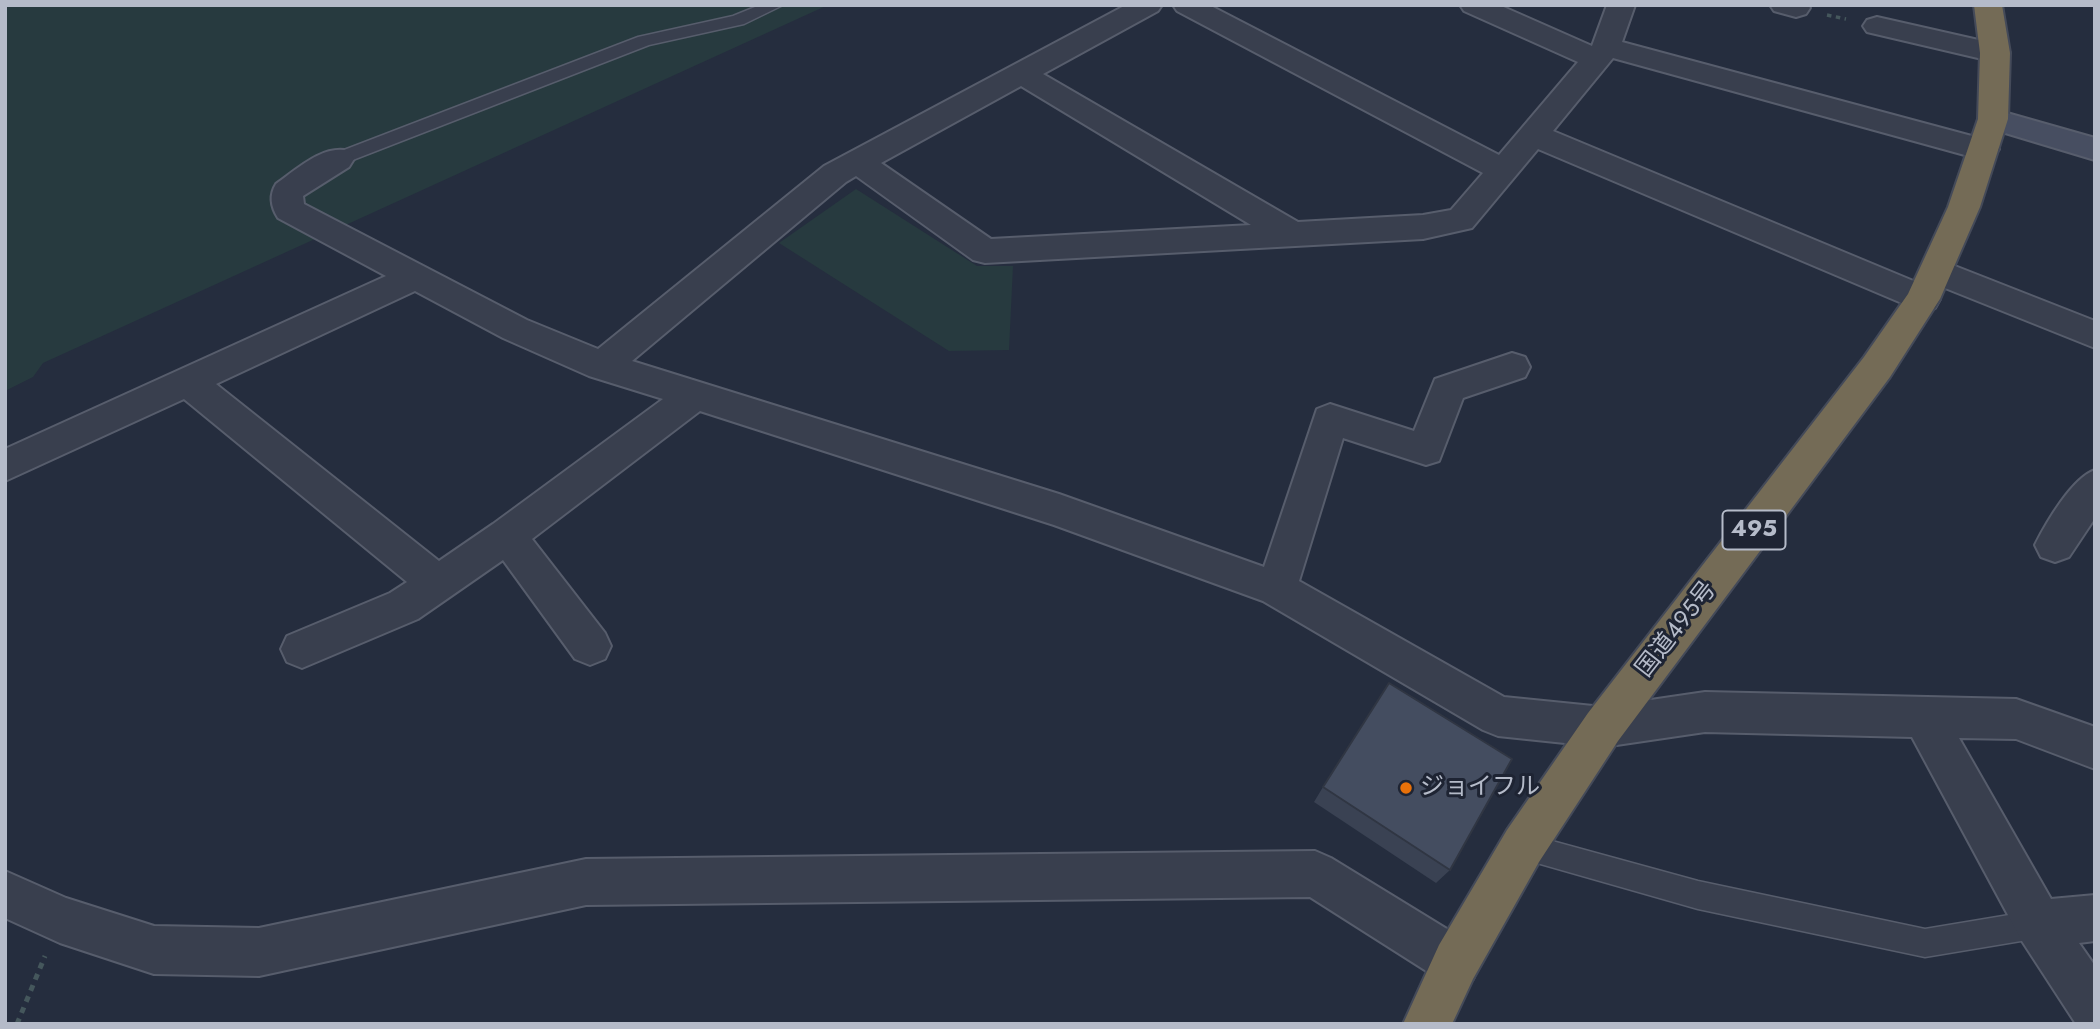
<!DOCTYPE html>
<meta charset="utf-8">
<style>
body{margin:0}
#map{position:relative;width:2100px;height:1029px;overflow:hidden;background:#252d3e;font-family:Jost,sans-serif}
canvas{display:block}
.frame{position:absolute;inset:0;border:7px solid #b5bbc9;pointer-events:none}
</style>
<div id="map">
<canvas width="2100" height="1029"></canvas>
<div class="frame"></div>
</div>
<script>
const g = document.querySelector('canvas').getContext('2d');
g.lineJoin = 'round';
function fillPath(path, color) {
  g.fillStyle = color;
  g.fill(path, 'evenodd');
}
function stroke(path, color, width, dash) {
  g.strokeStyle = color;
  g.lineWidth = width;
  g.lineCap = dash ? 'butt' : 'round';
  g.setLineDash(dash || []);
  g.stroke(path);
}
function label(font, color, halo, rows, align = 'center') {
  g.font = font + ' Jost,"Noto Sans JP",sans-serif';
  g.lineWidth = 6;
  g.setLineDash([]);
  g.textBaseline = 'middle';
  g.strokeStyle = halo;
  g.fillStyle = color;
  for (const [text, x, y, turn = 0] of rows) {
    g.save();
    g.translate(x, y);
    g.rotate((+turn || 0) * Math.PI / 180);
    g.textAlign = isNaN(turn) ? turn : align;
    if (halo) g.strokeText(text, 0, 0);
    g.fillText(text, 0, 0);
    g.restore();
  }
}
fillPath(new Path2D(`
 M5,5h823l-785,358 -10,14 -28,14z
 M856,189l121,77h36l-4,84 -60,1 -170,-108z`), '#273a3f');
const lane = new Path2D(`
 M760,5h23l-39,19 -95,21 -304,118h-14l-2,-4 2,-4 307,-118 95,-21z
 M1523,833l175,48 227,48 114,-19 10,4 4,10 -4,10 -10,4 -114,19 -227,-48 -175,-50 -9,-4 -4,-9 4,-9z`);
const street = new Path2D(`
 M1126,5h36l-4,6 -115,63 255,148 125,-7 28,-5 32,-37 -306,-162 -4,-6h36l290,150 79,-93 -114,-51 -4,-6h39l93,41 15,-41h28l-13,37 372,100 5,7 -5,7 -11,4 -370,-102 -60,73 382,159 5,9 -5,9 -12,4 -385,-163 -66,79 -49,11 -438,24 -12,-3 -117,-84 -10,6 -214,179 427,133 205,73 53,-158 13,-5 84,27 21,-52 77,-26 13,4 5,10 -5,10 -62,21 -24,63 -13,4 -83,-27 -44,143 205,116 99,10 102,-15 311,7 79,28v42l-79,-30 -57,-1 92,161 44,-4v46l-16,2 16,23v58h-19l-54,-83 -110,-204 -207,-5 -102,15 -105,-11 -15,-6 -220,-129 -209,-76 -354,-114 -168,128 73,94 6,13 -6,13 -15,6 -15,-6 -72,-99 -85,59 -116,49 -15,-6 -6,-13 6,-13 103,-43 17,-11 -223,-183 -179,82v-32l381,-173 -108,-58c-7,-11 -9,-23 -2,-34 20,-14 47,-40 73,-33l5,8 -5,8 -46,29 1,8 223,116 71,29 226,-183zM1021,86l230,139 -260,14 -110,-76zM415,291l88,47 86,38 74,23 -170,125 -54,37 -223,-177z
 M1770,5h38l2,3 -4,6 -10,3 -22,-6z
 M1877,17l128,29 5,7 -5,7 -10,2 -128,-30 -4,-6 4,-6z
 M1937,259l158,62v27l-170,-68 -5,-9 5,-9z
 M2095,470v48l-26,39 -14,5 -14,-5 -6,-12c11,-22 37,-67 60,-75z
 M1315,851l16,7 142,87 7,17 -7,17 -17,7 -17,-7 -129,-82 -724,8 -327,71 -105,-2 -94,-31 -55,-25v-47l61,27 88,28 105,2 327,-69z`);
const secondary = new Path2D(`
 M1993,109l102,29v22l-113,-34 -4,-7 4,-7z`);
const highway = new Path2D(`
 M1974,5h28l8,48 -2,66 -28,88 -40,92 -50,78 -272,364 -79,121 -66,117 -21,45h-49l36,-79 68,-115 81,-117 276,-356 44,-63 40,-87 30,-88 2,-66z`);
stroke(lane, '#575d6c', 3);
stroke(street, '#575d6c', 4);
stroke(secondary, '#575d6c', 4);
stroke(highway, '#444a59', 4);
stroke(new Path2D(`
 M1827,15l19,4`), '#45575c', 3.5, [4.5, 4.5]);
stroke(new Path2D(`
 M17,1024l28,-68`), '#45575c', 5, [6, 6]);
fillPath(lane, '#393f4e');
fillPath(street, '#393f4e');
fillPath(secondary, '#474e61');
fillPath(highway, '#746b56');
fillPath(new Path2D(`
 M1323,787l127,83 -14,13 -122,-81z`), '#3a4253');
const building = new Path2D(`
 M1389,683l123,76 -62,111 -127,-83z`);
fillPath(building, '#444d60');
stroke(building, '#303643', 2);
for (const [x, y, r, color] of [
 [1406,788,7,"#e8710a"]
]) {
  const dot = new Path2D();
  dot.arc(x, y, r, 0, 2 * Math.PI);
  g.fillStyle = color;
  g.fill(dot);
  stroke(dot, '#1e2433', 2.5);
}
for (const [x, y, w] of [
 [1754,530,63]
]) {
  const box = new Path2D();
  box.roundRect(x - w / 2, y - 19.5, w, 39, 5);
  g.fillStyle = '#1e2433';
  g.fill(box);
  stroke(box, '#b5bbc9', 2);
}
label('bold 23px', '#b5bbc9', null, [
 ["495",1754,530]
]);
label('24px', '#b5bbc9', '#1e2433', [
 ["国道495号",1677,630,-52]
]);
label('24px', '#b5bbc9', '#1e2433', [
 ["ジョイフル",1420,788]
], 'left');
</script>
